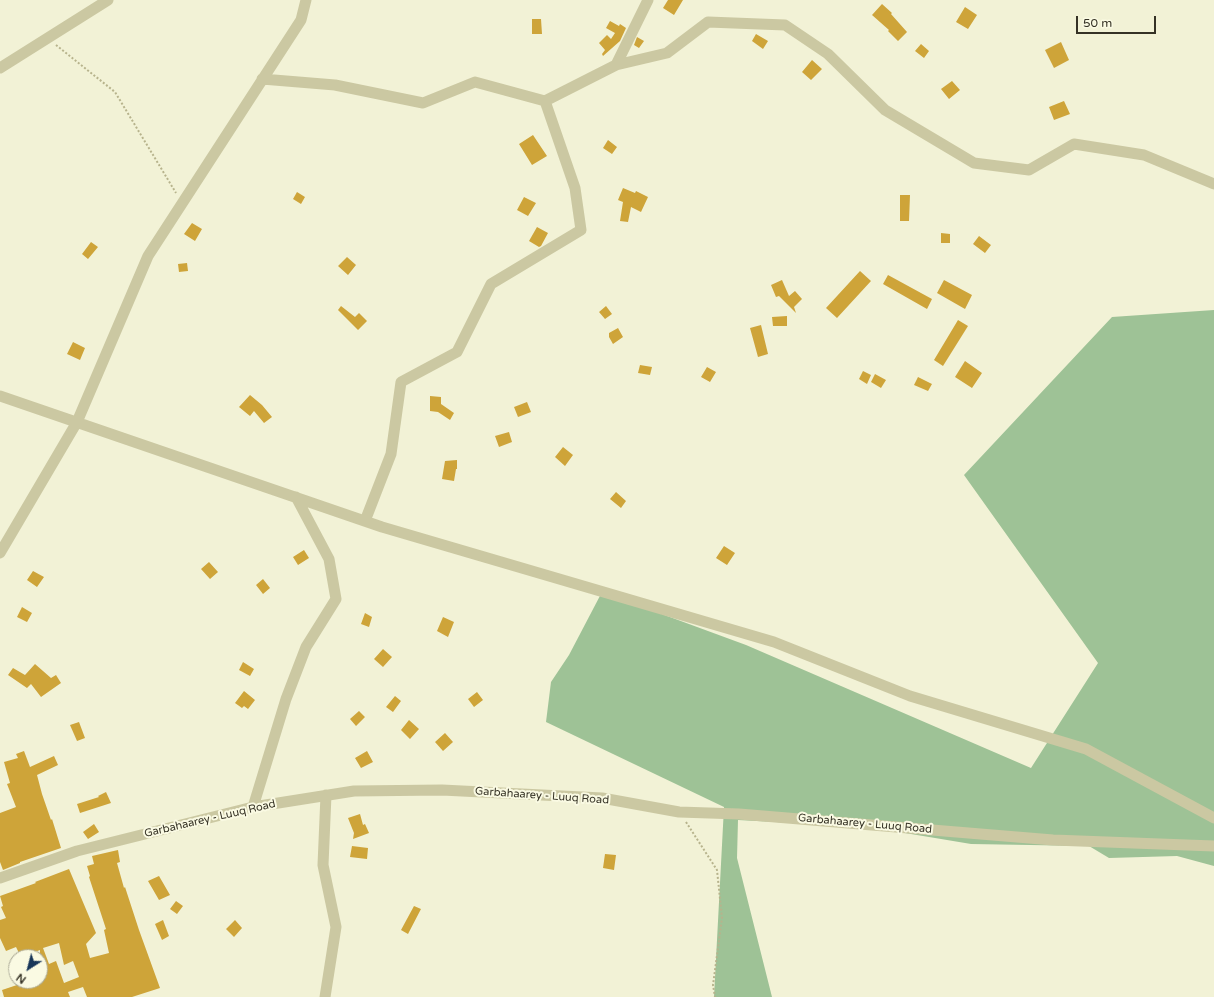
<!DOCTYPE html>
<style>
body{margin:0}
#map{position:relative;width:1214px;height:997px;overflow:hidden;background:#f2f2d6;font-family:"Varela Round",sans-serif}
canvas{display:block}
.north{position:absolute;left:8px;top:949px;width:40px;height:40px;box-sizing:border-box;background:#fafae3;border:1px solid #abaa97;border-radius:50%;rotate:216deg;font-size:11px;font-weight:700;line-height:16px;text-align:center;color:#353225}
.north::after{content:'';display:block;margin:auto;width:14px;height:18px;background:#183659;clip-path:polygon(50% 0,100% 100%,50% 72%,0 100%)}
.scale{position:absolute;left:1076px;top:16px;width:80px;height:18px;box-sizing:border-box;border:2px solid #353225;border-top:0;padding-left:5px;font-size:12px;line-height:14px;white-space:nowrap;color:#353225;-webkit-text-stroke:3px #fafae3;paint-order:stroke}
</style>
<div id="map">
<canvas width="1214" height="997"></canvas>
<div class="north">N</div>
<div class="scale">50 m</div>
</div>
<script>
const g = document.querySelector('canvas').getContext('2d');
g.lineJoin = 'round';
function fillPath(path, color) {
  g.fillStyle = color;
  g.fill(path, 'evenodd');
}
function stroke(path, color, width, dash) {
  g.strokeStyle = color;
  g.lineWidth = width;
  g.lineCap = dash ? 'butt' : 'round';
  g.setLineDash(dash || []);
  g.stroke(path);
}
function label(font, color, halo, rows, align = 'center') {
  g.font = font + ' "Varela Round",sans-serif';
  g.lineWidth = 4;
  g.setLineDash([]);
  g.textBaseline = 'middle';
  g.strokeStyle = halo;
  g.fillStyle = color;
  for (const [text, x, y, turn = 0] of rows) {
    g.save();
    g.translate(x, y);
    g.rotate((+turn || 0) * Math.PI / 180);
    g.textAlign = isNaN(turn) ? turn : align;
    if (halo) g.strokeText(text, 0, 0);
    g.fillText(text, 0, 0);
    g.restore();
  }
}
fillPath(new Path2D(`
 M1214,310v556l-37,-10 -68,2 -20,-12 -118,-2 -102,-17 -131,-7 -1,38 35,139h-58l10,-190 -178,-85 5,-40 18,-27 33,-63 144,53 285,123 67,-105 -134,-188 148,-158z`), '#9ec296');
fillPath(new Path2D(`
 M668,0h15l-9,15 -11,-7z
 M882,4l10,9 -1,1 16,18 -9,9 -10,-10 1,-1 -17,-15z
 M965,7l12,8 -9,14 -12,-7z
 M532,19h9l1,15h-10z
 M610,21l9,5 1,-2 6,4 -6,13 -17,15 -1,-2 3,-4 -6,-7 8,-8 4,4 4,-6 -9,-5z
 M756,34l12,7 -5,8 -11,-8z
 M637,37l7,4 -5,7 -5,-3z
 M1061,42l8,18 -15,8 -9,-18z
 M921,44l8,7 -5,7 -9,-7z
 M812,60l10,9 -11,11 -9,-8z
 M952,81l8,9 -11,9 -8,-10z
 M1064,101l6,13 -16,6 -5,-13z
 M533,135l14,21 -15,9 -13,-21z
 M608,140l9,7 -5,7 -9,-6z
 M623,188l12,5 1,-2 12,6 -7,15 -10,-5 -3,15 -8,-1 3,-19 -5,-2z
 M297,192l8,5 -4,7 -8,-5z
 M900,195h10l-1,26h-9z
 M524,197l12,6 -8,13 -11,-6z
 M192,223l10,6 -7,12 -11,-7z
 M537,227l11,6 -7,13 -2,1 -10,-6z
 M941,233l9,1v9h-9z
 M979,236l12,9 -6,8 -12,-9z
 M91,242l7,5 -10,12 -6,-5z
 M347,257l9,8 -8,10 -10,-9z
 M187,263l1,8 -9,1 -1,-8z
 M860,271l11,10 -34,37 -11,-10z
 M888,275l44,24 -5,10 -44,-25z
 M782,280l7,16 6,-5 7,8 -8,8 2,6 -17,-17 -3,1 -5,-12z
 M944,280l28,15 -7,14 -28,-16z
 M341,306l14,11 4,-4 8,8 -9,9 -20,-20z
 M606,306l6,8 -7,5 -6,-7z
 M787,316v10h-14l-1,-9z
 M958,320l10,6 -25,40 -9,-6z
 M761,325l7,29 -10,3 -8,-29z
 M618,328l5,9 -10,7 -4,-7v-4z
 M73,342l12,6 -5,12 -13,-6z
 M965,361l17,12 -10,15 -17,-11z
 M640,365l12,2 -2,8 -12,-2z
 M707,367l9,5 -6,10 -9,-5z
 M863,371l8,4 -4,9 -8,-5z
 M875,374l11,6 -5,8 -10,-6z
 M918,377l14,7 -4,7 -14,-6z
 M250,395l12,10 10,12 -8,6 -10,-12 -4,5 -11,-9z
 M430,396l11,1v7l13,9 -4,7 -12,-8 -8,-1z
 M527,402l4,10 -13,5 -4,-10z
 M509,432l3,10 -13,5 -4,-11z
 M563,447l10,8 -8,11 -10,-9z
 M457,460v9h-1l-2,12 -12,-2 3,-18z
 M616,492l10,9 -5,7 -11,-9z
 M724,546l11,7 -8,12 -11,-7z
 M304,550l5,8 -11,7 -5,-8z
 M209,562l9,10 -8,7 -9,-10z
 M33,571l11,6 -7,10 -10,-7z
 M263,579l7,9 -7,6 -7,-9z
 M22,607l10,6 -5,9 -10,-5z
 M365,613l7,4 -3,10 -8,-3z
 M443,617l11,5 -6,15 -11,-6z
 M383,649l9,8 -9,10 -9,-8z
 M243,662l11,7 -4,7 -11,-6z
 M35,664l16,14 5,-3 5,8 -20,14 -10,-13 -4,4 -19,-13 5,-7 12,7z
 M244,691l11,9 -7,9 -4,-3 -2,2 -7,-5z
 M477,692l6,8 -9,7 -6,-8z
 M395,696l6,5 -8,11 -7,-5z
 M359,711l6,6 -9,9 -6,-7z
 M409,720l10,9 -9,10 -9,-9z
 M79,722l6,16 -8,3 -7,-16z
 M445,733l8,9 -10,9 -8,-9z
 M24,751l6,16 24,-11 4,9 -21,10 5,19 9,26 1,-1 9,29 -41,14v1l-17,7 -3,-8v-49l16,-6 -9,-23 3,-1 -6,-21 14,-4 -2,-4z
 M367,751l6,11 -12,6 -6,-10z
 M106,792l5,11 -31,10 -3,-9 22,-7 -1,-1z
 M360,814l3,11 2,-1 4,9 -16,6 1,-6 -6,-15z
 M94,824l5,8 -11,7 -5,-7z
 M352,846l16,2 -1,11 -17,-2z
 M118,850l2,12 -3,1 7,25 1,-1 14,43 21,58 -28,9h-45l-4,-10 -15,5 2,5h-66l-2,-7 15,-5 -1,-4h26l-2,-5v-26l-19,7 -5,-10 -10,4 -6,-13v-18l6,-2 -5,-11 2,-1 -3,-10 36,-13 -1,-1 34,-13 27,64 -10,11 4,14 19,-5 -5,-23 2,-1 -17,-52 1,-1 -3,-10 7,-2 -2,-8zM59,943l5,22 9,-4 6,16 -15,6 -8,-22 -7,3 -6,-16z
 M605,854l11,1 -2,15 -11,-2z
 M159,876l11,19 -11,5 -11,-19z
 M176,901l7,5 -6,8 -7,-5z
 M414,906l7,3 -13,25 -7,-4z
 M163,920l6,16 -7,4 -7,-16z
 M235,920l7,8 -8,9 -8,-8z`), '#cea439');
stroke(new Path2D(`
 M56,45l59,47 61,101
 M686,822l31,48 5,48 -9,67 2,12`), '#b7b38c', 2, [2, 2]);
stroke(new Path2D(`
 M616,65l51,-12 41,-31 77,3 43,29 57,56 89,53 55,7 45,-26 70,11 70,29
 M0,68l108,-68
 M262,79l73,6 88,18 52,-21 70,19
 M0,396l382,131 392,115 136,54 176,53 128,69
 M365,521l26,-67 10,-72 56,-30 34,-68 90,-54 -6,-42 -30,-87 71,-36 32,-65
 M0,553l77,-131 71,-166 153,-236 5,-20
 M253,807l33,-108 20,-52 30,-48 -7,-40 -33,-62
 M0,878l77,-27 176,-44 101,-16 88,-1 160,8 77,14 60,2 314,26 161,6
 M325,997l11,-70 -13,-62 3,-70`), '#cbc8a2', 11);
label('11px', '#353225', '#fafae3', [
 ["Garbahaarey - Luuq Road",542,796,4],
 ["Garbahaarey - Luuq Road",210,819,-13],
 ["Garbahaarey - Luuq Road",865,824,5]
]);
</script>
